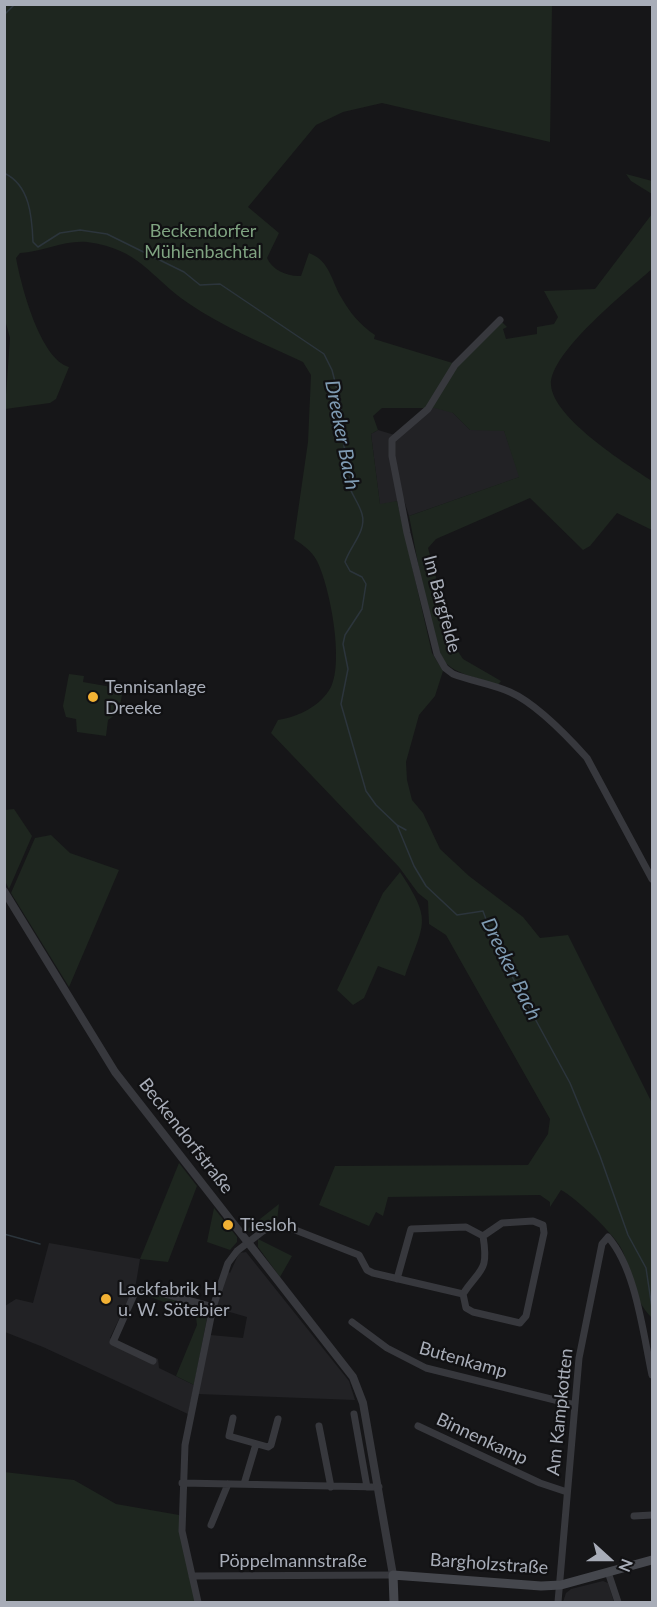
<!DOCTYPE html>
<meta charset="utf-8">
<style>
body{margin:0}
#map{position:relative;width:657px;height:1607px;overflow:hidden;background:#161618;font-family:Lato,sans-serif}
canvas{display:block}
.frame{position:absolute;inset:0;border:6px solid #a8adb8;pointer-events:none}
.north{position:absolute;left:579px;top:1529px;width:60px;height:60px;-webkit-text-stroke:4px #111113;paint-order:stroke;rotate:111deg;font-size:16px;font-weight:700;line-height:24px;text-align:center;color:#a8adb8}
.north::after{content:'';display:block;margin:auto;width:21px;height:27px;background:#a8adb8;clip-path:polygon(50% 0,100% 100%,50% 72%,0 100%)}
</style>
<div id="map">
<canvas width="657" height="1607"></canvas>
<div class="frame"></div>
<div class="north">N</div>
</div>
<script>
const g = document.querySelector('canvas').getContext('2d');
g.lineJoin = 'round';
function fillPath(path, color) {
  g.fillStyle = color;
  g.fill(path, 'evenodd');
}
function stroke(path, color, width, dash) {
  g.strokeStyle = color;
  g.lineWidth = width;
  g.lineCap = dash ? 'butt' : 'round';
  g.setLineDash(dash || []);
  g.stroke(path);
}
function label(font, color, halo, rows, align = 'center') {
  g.font = font + ' Lato,sans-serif';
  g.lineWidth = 4.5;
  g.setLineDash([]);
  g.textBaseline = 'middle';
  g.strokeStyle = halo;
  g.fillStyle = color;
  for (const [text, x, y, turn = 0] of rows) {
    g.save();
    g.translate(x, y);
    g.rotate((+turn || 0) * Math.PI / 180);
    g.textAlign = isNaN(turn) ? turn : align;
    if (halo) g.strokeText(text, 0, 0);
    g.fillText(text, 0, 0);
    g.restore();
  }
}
fillPath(new Path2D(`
 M436,404l14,6 20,20h34l16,47 -111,39 -5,-16 -24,5 -9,-71 7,-4 20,6z
 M49,1243l91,16 -4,24 -26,55 48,21 1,9 35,17 -6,29 -145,-67 -38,-15v-26l11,-7 17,4z
 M246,1252l103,129 6,19 -157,-6 12,-59 33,3 4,-21 -31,-9 11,-37 3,2 9,-20z
 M603,1581l5,2 6,19h-51l3,-9 5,-4z`), '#222225');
fillPath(new Path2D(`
 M5,5h547l-2,137 -168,-39 -39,9 -27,13 -68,82 31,26 -12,25c5,12 21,19 34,18l8,-23c21,8 22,27 32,44 9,16 19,28 34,38l-1,4 85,26 42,-44 6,6 -4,2 3,10 31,-5v-7l17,-3 4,-7 -14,-26 51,-2 57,-75v55c-24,21 -103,84 -101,116 2,33 75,79 101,96v49l-35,-17 -27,33 -7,4 -53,-52 -94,41 -8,9 27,99 8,12 38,22 -3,4c-15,-6 -40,-10 -51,-21 -16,-16 -32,-121 -38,-148l110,-39 -15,-46 -34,-1 -17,-17 -18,-5h-53l-9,8 5,14 -7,4 9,70 17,-3 35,152 11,18 -8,25 -16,19 -13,47 1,18 5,20 11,13 17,36 29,27 54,41 17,21 28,-3 84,168v215c-21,-22 -18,-39 -29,-66 -6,-16 -47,-54 -62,-62l-11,17v-5l-10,-7 -152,2 -5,19 -7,-4 -7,14 -50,-21 16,-39 193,-1 20,-31 2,-15 -104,-184 -17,-11 -1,-23 -10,-8 -19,-26 -128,-134 7,-13c20,-3 43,-14 53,-33 13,-26 -1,-100 -14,-126 -5,-10 -14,-16 -23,-22l14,-97 3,-67 -8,-13c-39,-18 -80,-35 -115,-59 -39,-27 -48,-54 -101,-61 -23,-2 -44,10 -67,11l-4,5c5,27 24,101 53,109l-13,32 -6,4 -45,6 5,-71 -5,-18z
 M626,174l26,7v13l-21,-13z
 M69,674l15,2 -1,6 40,7 -4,23 -11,8 -2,16 -29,-4 -1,-13 -10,-2 -3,-11z
 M14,809l18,27 -23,53 -4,-8v-71z
 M51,835l19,18 49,17 -50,117 -58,-94 24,-55z
 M400,872c33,50 24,50 5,104l-27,-10 -14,32 -11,7 -16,-15 46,-97z
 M179,1163l18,23 -29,76 -28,-3z
 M279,1204l-2,17 -25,12 -6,-3z
 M214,1208l23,29v5l-7,8 -23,-8z
 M258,1239l34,17 -12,21 -22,-30z
 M143,1291l62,18 3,4 -14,72 -18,-9 21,-51 -1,-8 -4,-4 -44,-17z
 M4,1472l70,8 42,24 63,11 18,87h-192z`), '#1e261f');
stroke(new Path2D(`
 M4,15l11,-11
 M4,173c26,12 28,44 29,69l5,5 22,-14 20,-3 27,4 77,38 16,13 20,-1 104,70 8,16 9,35 3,42 5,8 2,19 -3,9c3,11 11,20 14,31 5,17 -12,32 -17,48l5,9 12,6 4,7 -4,25 -17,26 -2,9 5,25 -7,35 25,87 10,14 21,20 17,41 12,20 31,29 26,-4 13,36 74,136 30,73 28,79 18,33 6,40
 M397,825l9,5
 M4,1234l36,10`), '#2c353c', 1.5);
stroke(new Path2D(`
 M500,320l-45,45 -27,44 -36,31v16l15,77 30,121 8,14 8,6c18,7 39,10 57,18 25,11 59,46 77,66l65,121
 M397,1279l14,-50 55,-2 17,9c6,37 -3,32 -20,58l3,14 7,4 47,11 6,-7 18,-83 -1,-8 -10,-4 -31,2 -19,13
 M352,1322l35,26 39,20 149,37
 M153,1361l-40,-19 23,-52 7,-2 70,19
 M354,1414l13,73
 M233,1418l-4,18 39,11 3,-2 7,-26
 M319,1426l12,61
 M418,1426l122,57 27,9
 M182,1483l197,4
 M244,1484l12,-40
 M634,1516l18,-1
 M211,1525l17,-41
 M608,1572l10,30
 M192,1576l201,-1
 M198,1602l-16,-71 3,-86 28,-138 15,-44 9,-12 26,-20 9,-6 8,-1 79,31 8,15 6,3 90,21
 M558,1602l21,-244 23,-114 6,-7c28,32 35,96 44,138`), '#37383d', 7);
stroke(new Path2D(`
 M4,891l111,181 238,305 10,26 30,172`), '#37383d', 8);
stroke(new Path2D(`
 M394,1602l-1,-27 148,11 20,-1 91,-25`), '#45474d', 9);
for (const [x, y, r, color] of [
 [93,697,6,"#f2b134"],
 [228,1225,6,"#f2b134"],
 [106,1299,6,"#f2b134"]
]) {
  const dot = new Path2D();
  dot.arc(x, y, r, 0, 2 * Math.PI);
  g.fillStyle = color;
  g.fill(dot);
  stroke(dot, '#111113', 2);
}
label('18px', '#7fa381', '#111113', [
 ["Beckendorfer",203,231],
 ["Mühlenbachtal",203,252]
]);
label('18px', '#a8adb8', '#111113', [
 ["Im Bargfelde",442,604,75],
 ["Beckendorfstraße",186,1136,52],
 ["Butenkamp",463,1360,16],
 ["Am Kampkotten",560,1412,-84],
 ["Binnenkamp",482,1439,25],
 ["Pöppelmannstraße",293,1561],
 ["Bargholzstraße",489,1564,4]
]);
label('18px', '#a8adb8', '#111113', [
 ["Tennisanlage",105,687],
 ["Dreeke",105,708],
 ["Tiesloh",240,1225],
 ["Lackfabrik H.",118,1289],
 ["u. W. Sötebier",118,1310]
], 'left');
label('italic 20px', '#7f9bb3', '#111113', [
 ["Dreeker Bach",342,435,79],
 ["Dreeker Bach",511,969,64]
]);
</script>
